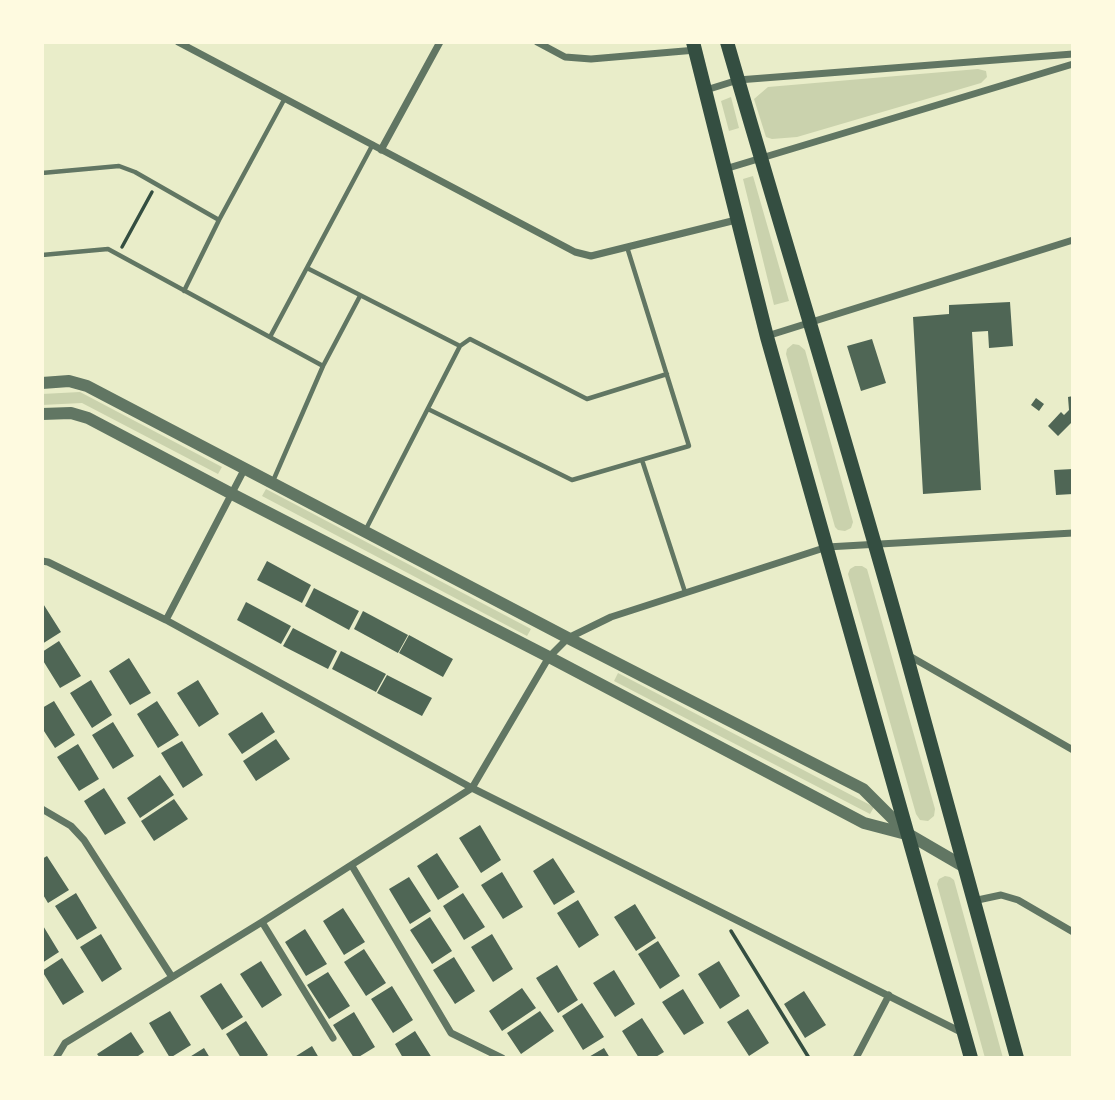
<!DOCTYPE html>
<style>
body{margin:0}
#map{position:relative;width:1115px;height:1100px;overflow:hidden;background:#e9edc9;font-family:Inter,sans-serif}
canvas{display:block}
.frame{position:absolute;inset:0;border:44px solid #fefae0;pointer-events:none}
</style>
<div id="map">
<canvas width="1115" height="1100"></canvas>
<div class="frame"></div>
</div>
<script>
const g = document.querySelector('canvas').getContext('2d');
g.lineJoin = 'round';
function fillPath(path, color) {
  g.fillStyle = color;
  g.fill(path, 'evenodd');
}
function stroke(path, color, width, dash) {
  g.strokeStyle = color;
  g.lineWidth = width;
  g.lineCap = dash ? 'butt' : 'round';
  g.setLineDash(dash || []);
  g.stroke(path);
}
fillPath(new Path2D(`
 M978,69l8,2 1,6 -6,6 -184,54 -25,2 -6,-2 -12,-38 14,-12z
 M731,97l8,31 -10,3 -8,-30z
 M753,176l36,125 -15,4 -31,-126z
 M793,344l6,1 6,5 48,172 -2,6 -6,3 -7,-1 -3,-3 -49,-173 1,-5z
 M80,392l142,75 -4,7 -136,-71 -40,2v-11z
 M266,489l265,140 -4,7 -265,-140z
 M855,566h7l5,3 68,240 -1,7 -6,5 -8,-1 -4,-6 -68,-240 2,-5z
 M618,673l256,134 -4,7 -256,-133z
 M945,876l5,1 4,3 49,178h-18l-48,-174 2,-5z`), '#cad2ad');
fillPath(new Path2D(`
 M1010,302l3,44 -24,2 -1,-17 -16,1 9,158 -58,4 -10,-177 36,-3v-9z
 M872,339l14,44 -25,8 -14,-45z
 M1073,396v25l-15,15 -10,-10 13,-14 3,3 5,-5 -1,-13z
 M1036,398l8,6 -5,7 -8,-6z
 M1073,469v25l-17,1 -2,-25z
 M267,561l44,24 -9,18 -45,-23z
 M314,588l45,23 -10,19 -44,-24z
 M42,602l19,30 -19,12z
 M246,602l45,24 -10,18 -44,-24z
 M363,611l45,24 -10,18 -44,-24z
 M293,628l44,23 -9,18 -45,-23z
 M409,635l44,24 -10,18 -44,-24z
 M59,641l22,35 -21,12 -18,-29v-7z
 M341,651l45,23 -10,18 -44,-23z
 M129,658l22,35 -21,12 -21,-34z
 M387,675l45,23 -10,18 -45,-23z
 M91,680l21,35 -20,13 -22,-35z
 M198,680l21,34 -20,13 -22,-34z
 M54,701l21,34 -20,13 -13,-20v-20z
 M157,701l22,34 -21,13 -21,-34z
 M262,712l13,20 -33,22 -14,-20z
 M113,722l21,34 -21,13 -21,-34z
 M276,739l14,20 -34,22 -13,-20z
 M182,741l21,34 -20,13 -22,-35z
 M78,744l21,35 -20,12 -22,-34z
 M160,775l14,20 -34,23 -13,-20z
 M104,788l22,35 -21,12 -21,-34z
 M174,799l14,20 -34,22 -13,-20z
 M480,825l21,35 -20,13 -22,-35z
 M437,853l22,34 -21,13 -21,-34z
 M47,856l22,34 -21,13 -6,-10v-34z
 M553,858l22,34 -21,13 -21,-34z
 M502,872l21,35 -20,12 -22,-34z
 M409,877l22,34 -21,13 -21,-35z
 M76,893l21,35 -20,12 -22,-34z
 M463,893l22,34 -21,13 -21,-34z
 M578,900l21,35 -20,13 -22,-35z
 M635,904l21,34 -20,13 -22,-34z
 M343,908l22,34 -21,13 -21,-34z
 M430,917l22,34 -20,13 -22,-34z
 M42,924l17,28 -17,11z
 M305,929l22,35 -21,12 -21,-34z
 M101,934l21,35 -20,13 -22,-35z
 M492,934l21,35 -20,13 -22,-35z
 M658,941l22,35 -20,13 -22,-35z
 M364,949l22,34 -20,13 -22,-34z
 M454,957l21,34 -20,13 -22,-34z
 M62,958l22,34 -21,13 -21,-34z
 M261,961l21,34 -20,13 -22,-34z
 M719,961l21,35 -20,13 -22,-35z
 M557,965l21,35 -20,13 -22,-35z
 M614,970l21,34 -20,13 -22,-34z
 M328,972l22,34 -21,13 -22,-34z
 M221,983l22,34 -21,13 -22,-34z
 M392,986l21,34 -20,13 -22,-34z
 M522,988l14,20 -34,23 -13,-20z
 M683,989l21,34 -20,12 -22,-33z
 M804,991l22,34 -21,13 -21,-34z
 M582,1003l22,34 -21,13 -21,-34z
 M748,1009l21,34 -20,13 -22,-34z
 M170,1011l21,34 -21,13 -21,-35z
 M540,1011l14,20 -33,23 -14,-21z
 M354,1012l21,35 -18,11h-3l-21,-33z
 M642,1018l22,34 -10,6h-15l-17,-27z
 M246,1021l22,34 -4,3h-23l-15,-24z
 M415,1031l17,27h-29l-8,-14z
 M131,1032l13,20 -9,6h-35l-3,-4z
 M312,1046l7,12h-26z
 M204,1048l6,10h-22z
 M604,1048l6,10h-23z`), '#4f6655');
stroke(new Path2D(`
 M122,247l30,-55
 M731,931l78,127`), '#344e41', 3.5);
stroke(new Path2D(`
 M42,173l77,-7 16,6 84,48
 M42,255l66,-6 215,117
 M307,268l153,78 10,-7 117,60 80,-25
 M184,291l35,-71 66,-122
 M270,337l103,-193
 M428,409l144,71 117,-34 -62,-199
 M642,460l43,132
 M273,481l50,-115 37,-70
 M365,531l95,-185`), '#617663', 4.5);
stroke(new Path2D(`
 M178,42l397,210 16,4 145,-36
 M537,42l28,15 26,2 105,-9
 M706,90l32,-10 335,-26
 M381,150l59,-108
 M725,169l348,-105
 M767,336l306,-96
 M42,561l6,1 118,58 306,168 491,245
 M166,620l79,-152
 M906,654l167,96
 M42,809l29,17 13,14 88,137
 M352,866l99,167 51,25
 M973,901l28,-6 17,5 55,32
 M262,922l71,116
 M56,1058l9,-15 197,-121 210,-134 77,-131 19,-19 43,-21 216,-70 246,-14
 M856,1058l33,-63`), '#617663', 7);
stroke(new Path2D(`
 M42,383l27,-2 18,5 481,252 295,151 45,45 55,32
 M42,414l29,-1 17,5 144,76 317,163 315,166 42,11`), '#617663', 12);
stroke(new Path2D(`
 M693,42l74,295 204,721
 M727,42c59,204 122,407 179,612 37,134 73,269 111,404`), '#344e41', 14);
</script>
